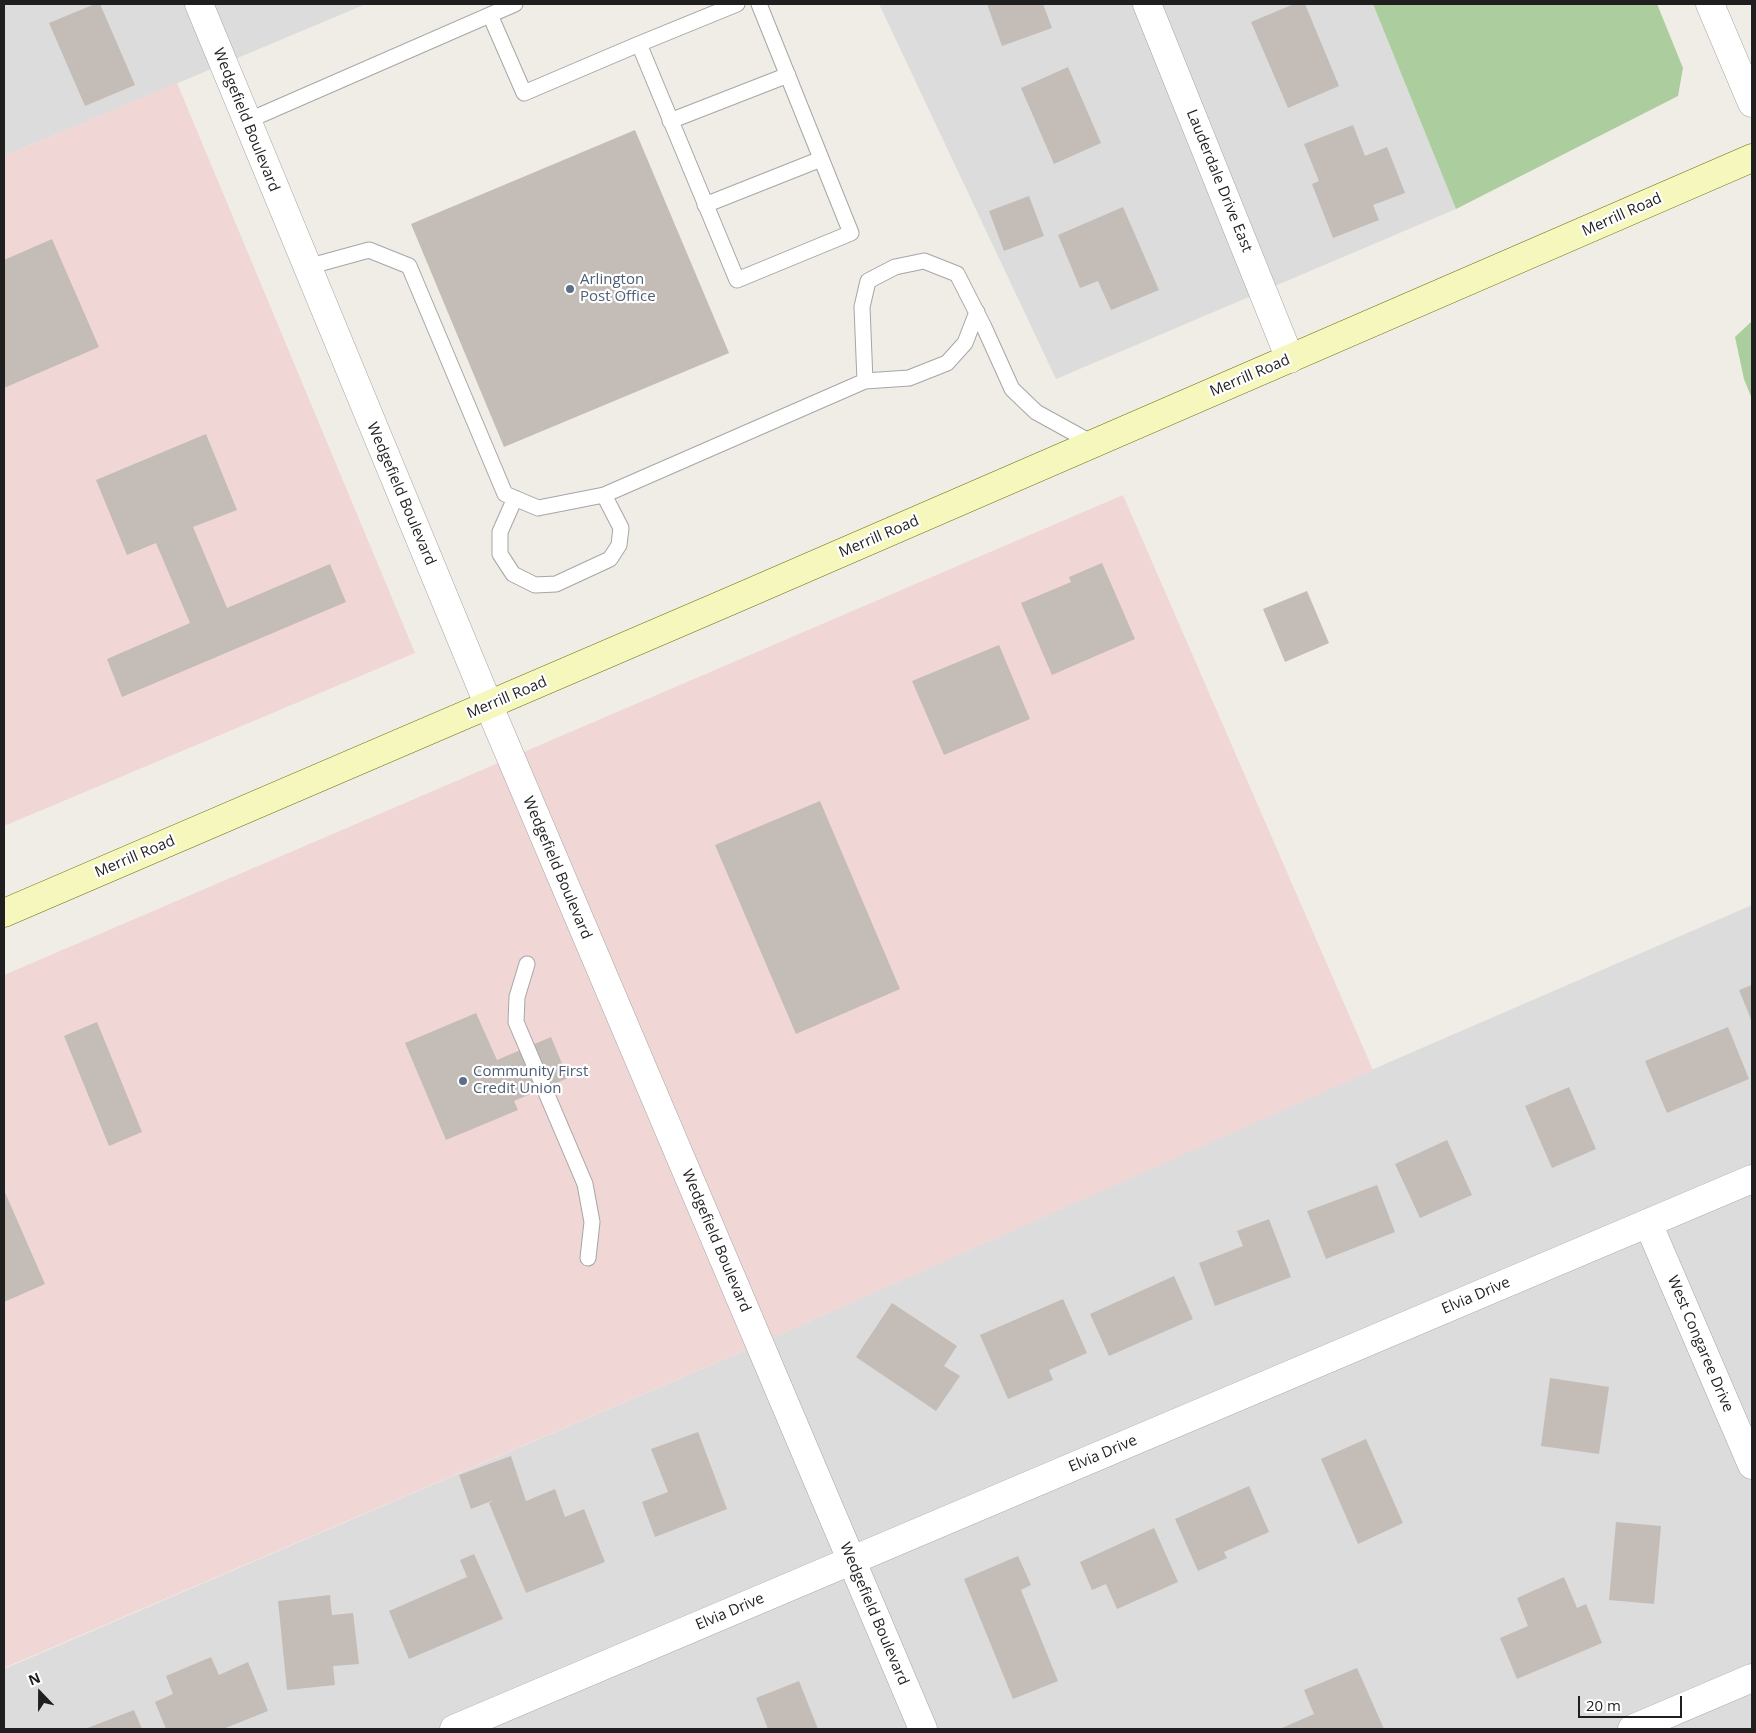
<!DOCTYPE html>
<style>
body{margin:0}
#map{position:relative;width:1756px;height:1733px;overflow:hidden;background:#f0ece6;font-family:"Open Sans",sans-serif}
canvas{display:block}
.frame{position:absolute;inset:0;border:5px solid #1f1f1f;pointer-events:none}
.north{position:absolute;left:15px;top:1668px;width:50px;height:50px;-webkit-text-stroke:4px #fff;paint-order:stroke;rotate:338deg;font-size:14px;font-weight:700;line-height:20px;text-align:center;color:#1f1f1f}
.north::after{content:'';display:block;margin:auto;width:18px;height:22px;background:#1f1f1f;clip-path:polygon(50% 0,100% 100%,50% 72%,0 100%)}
.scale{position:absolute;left:1578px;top:1696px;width:104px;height:22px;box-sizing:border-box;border:2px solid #1f1f1f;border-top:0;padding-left:6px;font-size:15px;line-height:18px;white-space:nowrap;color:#1f1f1f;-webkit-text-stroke:4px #fff;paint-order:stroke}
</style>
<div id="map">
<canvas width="1756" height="1733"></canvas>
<div class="frame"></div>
<div class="north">N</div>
<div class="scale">20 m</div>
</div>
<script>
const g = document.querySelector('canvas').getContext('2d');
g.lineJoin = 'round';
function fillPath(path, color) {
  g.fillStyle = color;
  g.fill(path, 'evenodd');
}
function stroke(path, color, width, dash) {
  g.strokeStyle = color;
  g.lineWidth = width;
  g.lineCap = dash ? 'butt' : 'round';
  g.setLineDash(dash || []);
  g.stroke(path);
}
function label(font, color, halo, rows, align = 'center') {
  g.font = font + ' "Open Sans",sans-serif';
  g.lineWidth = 4.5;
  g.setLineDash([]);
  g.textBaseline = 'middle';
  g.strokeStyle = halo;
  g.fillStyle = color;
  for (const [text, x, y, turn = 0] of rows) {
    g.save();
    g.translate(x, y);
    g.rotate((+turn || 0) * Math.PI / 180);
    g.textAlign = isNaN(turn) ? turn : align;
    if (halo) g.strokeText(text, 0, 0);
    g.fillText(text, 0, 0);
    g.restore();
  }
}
fillPath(new Path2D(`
 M4,4h362l-362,152z
 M879,4h494l83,205 -400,170z
 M1752,905v824h-1748v-60l719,-309 662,-296z`), '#dddcdc');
fillPath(new Path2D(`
 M177,83l238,570 -411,173v-670z
 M1123,495l250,575 -650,290 -719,308v-693z`), '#f0d7d6');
fillPath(new Path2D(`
 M1373,4h284l26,64 -5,28 -222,113z
 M1752,321v78l-8,-20 -9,-42z`), '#accd9d');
fillPath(new Path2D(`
 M95,4h5l35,81 -50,21 -36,-83z
 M987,4h56l9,24 -50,18z
 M1294,4h11l34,82 -51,22 -37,-86z
 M1068,67l33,76 -47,21 -33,-76z
 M1353,125l12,31 22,-9 18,46 -32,12 6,15 -46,18 -21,-54 7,-3 -15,-37z
 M635,130l94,223 -225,94 -93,-223z
 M1029,196l15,40 -40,15 -15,-40z
 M1123,207l36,83 -48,20 -13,-29 -18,7 -22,-53z
 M52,239l47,108 -95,41v-128z
 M206,434l31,76 -44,17 34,81 103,-44 16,38 -224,95 -15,-38 83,-36 -34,-80 -29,12 -31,-75z
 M1102,563l33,76 -83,36 -31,-72 50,-21 -2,-5z
 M1307,591l22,52 -44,19 -22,-53z
 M999,645l31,74 -86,36 -32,-74z
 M820,801l80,188 -104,45 -81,-189z
 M1752,985v37l-13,-32z
 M476,1013l21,47 54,-23 17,41 -54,23 4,9 -72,30 -41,-97z
 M97,1022l45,110 -33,14 -45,-110z
 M1728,1027l21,52 -82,34 -22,-52z
 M1569,1087l27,62 -44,19 -27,-62z
 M1447,1140l25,55 -52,23 -25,-54z
 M1377,1185l18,47 -69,27 -19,-48z
 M4,1190l41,94 -41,18z
 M1269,1219l22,58 -76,29 -16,-43 44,-17 -6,-15z
 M1174,1276l19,43 -84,37 -19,-42z
 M1063,1299l24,54 -38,17 4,10 -45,19 -28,-64z
 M892,1303l65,43 -13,20 16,10 -24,35 -80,-54z
 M1550,1378l59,9 -10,67 -58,-8z
 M698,1432l29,77 -72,28 -13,-35 26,-10 -17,-43z
 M1366,1439l37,84 -45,21 -37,-85z
 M511,1456l15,45 29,-12 10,28 19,-8 21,53 -79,31 -37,-90 5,-3 -23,9 -12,-34z
 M1249,1486l20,46 -45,20 3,6 -29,13 -23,-52z
 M1616,1522l45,4 -7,78 -45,-4z
 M1154,1528l24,54 -61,27 -11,-25 -14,6 -12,-28z
 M474,1554l29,65 -94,40 -20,-48 78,-34 -7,-17z
 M1018,1556l13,29 -10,5 37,91 -45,18 -49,-120z
 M1564,1577l13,31 9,-4 16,39 -85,36 -17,-41 28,-12 -11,-28z
 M330,1595l2,20 21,-2 6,51 -26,2 2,19 -48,5 -9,-89z
 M211,1657l8,18 29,-13 20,49 -45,18h-57l-11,-27 18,-8 -7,-18z
 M1357,1668l27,61h-102v-1l32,-14 -10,-24z
 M799,1681l19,48h-50l-12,-31z
 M134,1710l8,19h-57z`), '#c4bcb6');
const lane = new Path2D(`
 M490,15l34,78 115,-49 98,236 114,-47 -92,-229
 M639,44l98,-40
 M247,121l268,-117
 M670,121l118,-46
 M705,205l116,-46
 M307,267l62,-17 40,16 96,228 33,14 66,-13 261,-114 44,-3 38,-15 18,-20 12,-31
 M865,381l-3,-74 6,-26 27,-14 29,-6 33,13 27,53 28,62 24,23 58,32
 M515,498l-15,34v22l13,20 22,11 21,-1 54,-25 9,-14 2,-17 -17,-33
 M527,964l-10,33 -1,25 69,162 7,38 -4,36`);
const street = new Path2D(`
 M199,4l290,702 434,1023
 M1147,4l143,355
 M1710,4l42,99
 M1648,1223l104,242
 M454,1729l1298,-550
 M1632,1729l120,-51`);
const secondary = new Path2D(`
 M4,913l731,-314 1017,-441`);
stroke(lane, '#a6a6a6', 17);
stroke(street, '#a6a6a6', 29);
stroke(secondary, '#6a730a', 29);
stroke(lane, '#fff', 15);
stroke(street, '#fff', 28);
stroke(secondary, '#f5f7bd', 28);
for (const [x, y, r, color] of [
 [570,289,5,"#5c6f8a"],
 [463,1081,5,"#5c6f8a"]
]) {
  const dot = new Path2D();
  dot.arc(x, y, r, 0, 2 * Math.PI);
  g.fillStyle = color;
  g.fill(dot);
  stroke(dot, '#fff', 2);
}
label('15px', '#1f1f1f', '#fff', [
 ["Wedgefield Boulevard",246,120,68],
 ["Lauderdale Drive East",1219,181,68],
 ["Merrill Road",1622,215,-24],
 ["Merrill Road",1250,376,-23],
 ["Wedgefield Boulevard",401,494,67],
 ["Merrill Road",879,537,-23],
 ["Merrill Road",507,698,-23],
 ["Merrill Road",135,857,-23],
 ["Wedgefield Boulevard",557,868,67],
 ["Wedgefield Boulevard",716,1241,67],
 ["Elvia Drive",1476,1296,-23],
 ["West Congaree Drive",1700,1344,67],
 ["Elvia Drive",1103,1454,-23],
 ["Elvia Drive",730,1612,-23],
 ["Wedgefield Boulevard",874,1614,67]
]);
label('15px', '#4e5e75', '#fff', [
 ["Arlington",580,280],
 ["Post Office",580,297],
 ["Community First",473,1072],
 ["Credit Union",473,1089]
], 'left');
</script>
